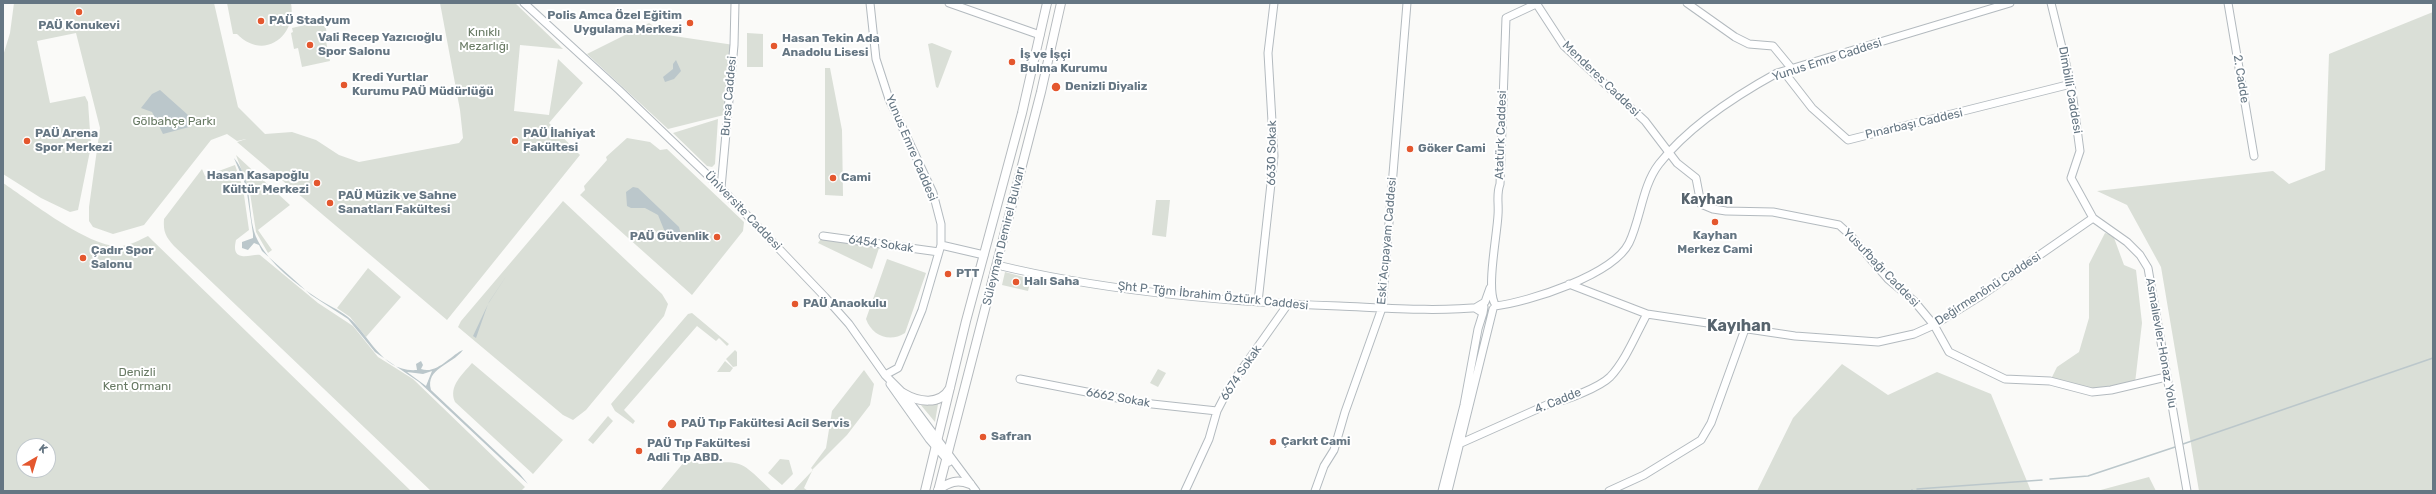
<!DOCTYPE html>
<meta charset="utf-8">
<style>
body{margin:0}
#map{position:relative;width:2436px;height:494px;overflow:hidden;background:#fafaf8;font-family:Rubik,sans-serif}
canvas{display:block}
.frame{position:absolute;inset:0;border:4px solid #657683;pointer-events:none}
.north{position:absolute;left:16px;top:438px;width:40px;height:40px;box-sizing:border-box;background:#fff;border:1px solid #c1c8cd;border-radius:50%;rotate:38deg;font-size:11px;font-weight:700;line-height:16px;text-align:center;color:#657683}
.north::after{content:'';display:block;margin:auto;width:14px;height:18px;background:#e4572e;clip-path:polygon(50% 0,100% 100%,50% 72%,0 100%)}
</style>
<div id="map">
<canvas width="2436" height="494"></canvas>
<div class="frame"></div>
<div class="north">K</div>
</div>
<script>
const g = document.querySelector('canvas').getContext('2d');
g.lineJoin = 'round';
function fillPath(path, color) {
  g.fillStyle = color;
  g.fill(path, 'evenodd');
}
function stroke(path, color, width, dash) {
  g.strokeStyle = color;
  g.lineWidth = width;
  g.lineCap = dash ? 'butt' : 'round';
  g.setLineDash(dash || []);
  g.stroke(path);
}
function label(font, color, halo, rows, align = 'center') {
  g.font = font + ' Rubik,sans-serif';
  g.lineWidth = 4;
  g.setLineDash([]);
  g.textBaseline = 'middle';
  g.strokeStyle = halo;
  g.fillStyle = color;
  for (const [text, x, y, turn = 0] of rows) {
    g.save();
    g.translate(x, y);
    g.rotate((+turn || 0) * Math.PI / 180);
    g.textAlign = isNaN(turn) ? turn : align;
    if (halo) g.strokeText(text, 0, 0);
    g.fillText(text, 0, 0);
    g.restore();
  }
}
fillPath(new Path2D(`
 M14,3h200l24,104 27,27 27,-2 24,8 23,15 20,7 100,-19 4,-5 -3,-28 -20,-107h75l48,46 -43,-4 -6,66 35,4 9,-56 25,24 -34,40 31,32 -133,165 -210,-178 9,-3 -9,2 -10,-7 -16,6 -67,85 -31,9 -20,-7 -4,-6v-14l11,-79 -24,-95 -39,8 13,62 35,-7 3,6 3,44 -13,64 -8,2 -29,-14 -38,-24v-118l7,-23z
 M227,3h64c6,34 -28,58 -54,31h-4z
 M2433,12v478l-234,1 -38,-224 -34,-62 -30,-14 176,-20 16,13 36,-14 4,-116z
 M322,21l1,4h2l4,16h-3l4,20 -28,6 -4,-19 -4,1 -3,-16 2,-1 -1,-4z
 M649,23l18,12 67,10 -6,69 -60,15 -81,-75z
 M747,33l16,1v33h-16z
 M932,43l20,8 -14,37 -2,-1 -8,-43z
 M825,68h5l12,62 1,66 -18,-1z
 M718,119l-3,45 -3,3 -5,-1 -34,-33z
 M627,138l23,4 10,8 7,-1 77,73 -1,9 -51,64 -112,-100 5,-5 -1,-4 23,-26 -1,-3z
 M236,155l54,50 -32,25 14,20 -4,3 -12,-21 -6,-39z
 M235,165l8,23 6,42 -13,10c-6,25 17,13 24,15l58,48 35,23 25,31 35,22 112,108 -4,4h-90l-257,-245c-8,-9 -11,-14 -10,-27l38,-50 3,7z
 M3,183c26,17 89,67 119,63 8,-1 18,-6 26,-10l4,4 259,251h-408zM24,446h24v24h-24z
 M1156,200h14l-4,37 -14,-2z
 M563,201l99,93 6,10 -4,12 -78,94 -13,10 -10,-5 -105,-88 3,-6z
 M2105,233l8,2 11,30 12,5 6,53 -7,60 -43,9 -42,-11 7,-14 22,-15 10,-34v-54z
 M823,236l57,9 -8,24 -54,-26z
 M887,259l39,14 -21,60c-15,10 -33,3 -39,-14z
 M368,268l33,29 -35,40 -16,-20 -13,-9z
 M1005,272l26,7 -3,12 -26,-6z
 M692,313l37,31 -2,2 -8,-8 -3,3 -19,-15 -73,84 11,11 -2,3 -18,-13 -4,-7 77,-90z
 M735,350l2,2v14l-4,1 -7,-8z
 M725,361l8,7 -3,4h-13z
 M472,363l91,77 -30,34 -78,-72c-7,-16 8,-28 17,-39z
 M1842,364l46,31 49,-23 54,22 40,97h-274l36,-73z
 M1158,369l8,4 -8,14 -8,-4z
 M864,370l10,14 -4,21 -23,30 -34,34 -9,19 4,3h-15l20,-21 -2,-2 15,-20 6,-37z
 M920,404h18l-3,18z
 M608,416l5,5 -20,23 -5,-4z
 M689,456l10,8c44,-4 41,-4 73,27h-112z
 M780,459l9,1 4,14 -11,11 -14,-12z
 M2149,477l7,14h-59z`), '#dadfd7');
fillPath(new Path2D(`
 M676,60l5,11 -7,8 -9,3 -2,-5 10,-8v-5z
 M160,90l28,25 3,7 -2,5 -26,7 -11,-22 -11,-4 11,-14z
 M234,158c22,27 11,58 24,83 12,23 38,43 59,57 10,7 21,11 31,19 21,17 34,56 69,53l-1,-6 5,-3 2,4 -2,4c16,6 31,-15 42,-19 -11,15 -38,18 -32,40l88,83 9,11 -109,-102 -44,-30 -27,-33 -37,-24 -49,-44 -3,-6 -5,-2 -6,7 -6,-2v-6l11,-4v-4l-7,-48zM432,371l-6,15 -19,-14 16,2z
 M633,187l5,1 41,39 2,7 -7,3h-7l-9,-22 -13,-7h-14l-4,-2 -1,-14z
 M507,275l-19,29 -12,34 -3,-2 16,-34z`), '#bbc7cb');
stroke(new Path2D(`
 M2183,444l250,-86
 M2050,479l38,-3 87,-29
 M1917,489l125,-9
 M1911,491l1,-1`), '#bbc7cb', 1.5);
const secondary = new Path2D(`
 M524,3l95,87 102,98 104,109 24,27 36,51 18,18 73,98
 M870,3l6,56 13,40 44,94 8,31v21l-19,65 -24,58 -13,7
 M949,3l91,32
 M1536,3l28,43 81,75 32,42 19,15 5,26 12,5 13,2 47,1 66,13 10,9 39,45 26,22 20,24 15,27 56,27 45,2 42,11 19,-2 55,-13
 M1687,3l48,34 14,7 24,2 19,23
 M2051,3l20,81 9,67 -9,27 22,40 34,24 13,13 8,13 39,223
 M2228,3l26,153
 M1784,72l28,36 36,32 223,-56
 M721,188l13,-143 1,-42
 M823,236l116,16
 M941,245l43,10
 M997,265c111,27 228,37 342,41 48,2 97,6 145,1l-1,6
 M1569,284l78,30 148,22 83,6 36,-8 20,-9 45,-28 114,-79
 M1258,302l16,-146 -6,-103 6,-50
 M1494,302c-7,-17 3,-67 4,-87 1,-12 -2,-20 2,-31l6,-166 30,-14
 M1495,306c34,-4 118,-31 134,-63 12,-25 13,-57 30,-79 29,-37 78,-69 118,-91l233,-70
 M1020,379l123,24 74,8
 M890,384l39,55 20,23
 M1459,444l92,-41c14,-2 49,-16 59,-26 16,-17 26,-43 37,-63
 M1185,491l24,-52 8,-28 13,-25 58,-82
 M1315,491l9,-25 10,-16 11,-38 37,-104 25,-305
 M1442,491l22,-86 14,-76 5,-16 -8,-5 10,-6 5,-14
 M1448,491l45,-182
 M1609,491l35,-16 57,-35 10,-17 34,-94`);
const primary = new Path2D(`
 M903,393c15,9 37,13 47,-5
 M938,490c11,-8 19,-11 32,-6
 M925,491l41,-170 56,-208 25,-110
 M938,491l103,-399 20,-89`);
stroke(secondary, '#b3babf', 9);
stroke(primary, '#b5babe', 10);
stroke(secondary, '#fff', 7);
stroke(primary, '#fff', 8);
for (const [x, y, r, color] of [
 [79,12,4,"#e4572e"],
 [261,21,4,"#e4572e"],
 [690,23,4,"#e4572e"],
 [310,45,4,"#e4572e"],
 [774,46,4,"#e4572e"],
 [1012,62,4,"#e4572e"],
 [344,85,4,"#e4572e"],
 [1056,87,5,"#e4572e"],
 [27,141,4,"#e4572e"],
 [515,141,4,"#e4572e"],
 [1410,149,4,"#e4572e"],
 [833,178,4,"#e4572e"],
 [317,183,4,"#e4572e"],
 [330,203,4,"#e4572e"],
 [1715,222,4,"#e4572e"],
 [717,237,4,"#e4572e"],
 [83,258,4,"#e4572e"],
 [948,274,4,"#e4572e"],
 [1016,282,4,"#e4572e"],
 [795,304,4,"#e4572e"],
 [672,424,5,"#e4572e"],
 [983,437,4,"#e4572e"],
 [1273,442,4,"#e4572e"],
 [639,451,4,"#e4572e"]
]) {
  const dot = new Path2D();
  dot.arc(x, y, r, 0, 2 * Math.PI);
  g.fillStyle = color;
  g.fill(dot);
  stroke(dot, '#fff', 1.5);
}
label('bold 12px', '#657683', '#fff', [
 ["Polis Amca Özel Eğitim",682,16,"right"],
 ["Uygulama Merkezi",682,30,"right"],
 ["PAÜ Stadyum",269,21],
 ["PAÜ Konukevi",79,26,"center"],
 ["Vali Recep Yazıcıoğlu",318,38],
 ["Spor Salonu",318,52],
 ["Hasan Tekin Ada",782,39],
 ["Anadolu Lisesi",782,53],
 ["İş ve İşçi",1020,55],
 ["Bulma Kurumu",1020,69],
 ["Kredi Yurtlar",352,78],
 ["Kurumu PAÜ Müdürlüğü",352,92],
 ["Denizli Diyaliz",1065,87],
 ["PAÜ Arena",35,134],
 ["Spor Merkezi",35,148],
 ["PAÜ İlahiyat",523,134],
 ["Fakültesi",523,148],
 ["Göker Cami",1418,149],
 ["Hasan Kasapoğlu",309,176,"right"],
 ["Kültür Merkezi",309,190,"right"],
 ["Cami",841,178],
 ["PAÜ Müzik ve Sahne",338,196],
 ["Sanatları Fakültesi",338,210],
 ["Kayhan",1715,236,"center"],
 ["Merkez Cami",1715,250,"center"],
 ["PAÜ Güvenlik",709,237,"right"],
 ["Çadır Spor",91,251],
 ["Salonu",91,265],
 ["PTT",956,274],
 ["Halı Saha",1024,282],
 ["PAÜ Anaokulu",803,304],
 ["PAÜ Tıp Fakültesi Acil Servis",681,424],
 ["Safran",991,437],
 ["Çarkıt Cami",1281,442],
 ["PAÜ Tıp Fakültesi",647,444],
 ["Adli Tıp ABD.",647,458]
], 'left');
label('12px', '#687a64', '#fff', [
 ["Kınıklı",484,33],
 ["Mezarlığı",484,47],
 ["Gölbahçe Parkı",174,122],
 ["Denizli",137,373],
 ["Kent Ormanı",137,387]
]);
label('12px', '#657683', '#fff', [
 ["Yunus Emre Caddesi",1827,60,-18],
 ["Menderes Caddesi",1601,79,44],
 ["2. Cadde",2241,79,81],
 ["Dimbilli Caddesi",2070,90,80],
 ["Bursa Caddesi",729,96,-85],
 ["Pınarbaşı Caddesi",1914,124,-13],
 ["Atatürk Caddesi",1501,135,-88],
 ["Yunus Emre Caddesi",911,148,67],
 ["6630 Sokak",1272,153,-89],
 ["Üniversite Caddesi",743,211,46],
 ["Süleyman Demirel Bulvarı",1004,236,-76],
 ["Eski Acıpayam Caddesi",1387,241,-85],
 ["6454 Sokak",881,244,8],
 ["Yusufbağı Caddesi",1881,268,46],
 ["Değirmenönü Caddesi",1988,289,-33],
 ["Şht P. Tğm İbrahim Öztürk Caddesi",1213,296,6],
 ["Asmalıevler-Honaz Yolu",2161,343,80],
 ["6674 Sokak",1241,373,-56],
 ["6662 Sokak",1118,398,10],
 ["4. Cadde",1558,401,-22]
]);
label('bold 14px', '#57646e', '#fff', [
 ["Kayhan",1707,200]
]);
label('bold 16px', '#57646e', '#fff', [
 ["Kayıhan",1739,326]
]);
</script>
